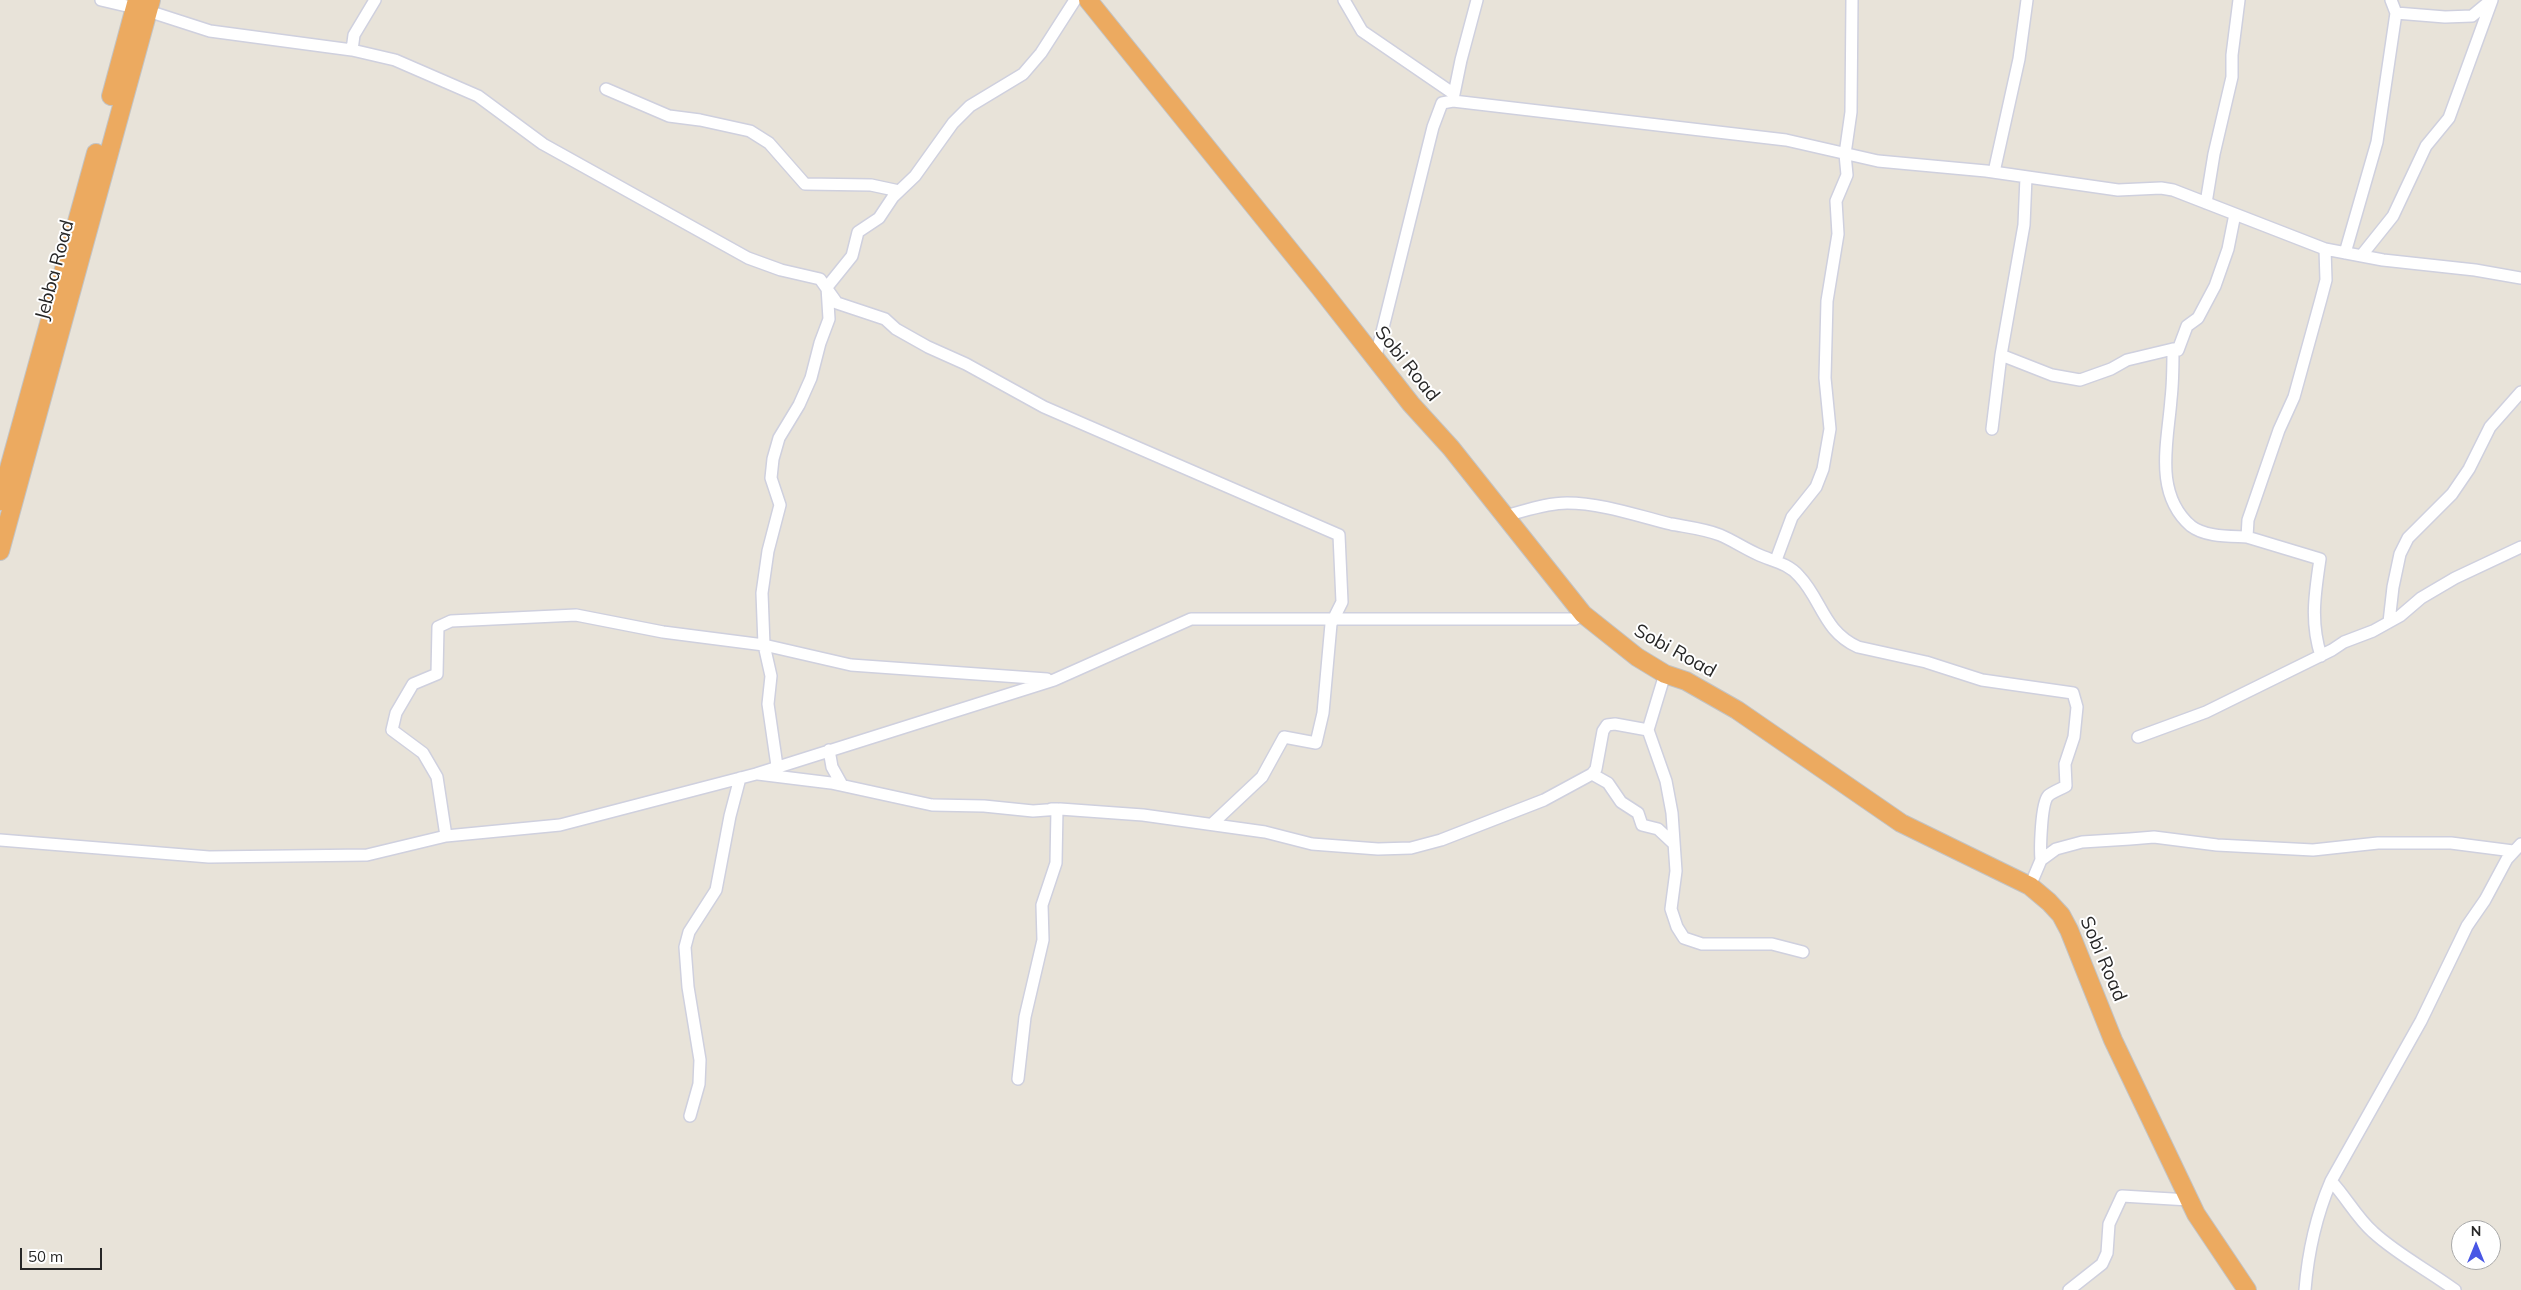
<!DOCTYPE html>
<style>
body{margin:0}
#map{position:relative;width:2521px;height:1290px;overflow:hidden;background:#e8e3d9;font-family:Mulish,sans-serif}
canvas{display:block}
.north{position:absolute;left:2451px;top:1220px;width:50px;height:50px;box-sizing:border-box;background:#fff;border:1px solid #a9a9a9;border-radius:50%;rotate:0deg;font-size:14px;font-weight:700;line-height:20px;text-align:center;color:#272727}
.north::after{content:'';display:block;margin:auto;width:18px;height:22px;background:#4957e5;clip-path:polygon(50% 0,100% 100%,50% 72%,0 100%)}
.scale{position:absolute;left:20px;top:1248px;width:82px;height:22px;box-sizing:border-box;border:2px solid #272727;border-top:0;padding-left:6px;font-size:15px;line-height:18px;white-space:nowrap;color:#272727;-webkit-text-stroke:4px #fff;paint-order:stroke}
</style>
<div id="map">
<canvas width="2521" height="1290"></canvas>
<div class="north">N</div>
<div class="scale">50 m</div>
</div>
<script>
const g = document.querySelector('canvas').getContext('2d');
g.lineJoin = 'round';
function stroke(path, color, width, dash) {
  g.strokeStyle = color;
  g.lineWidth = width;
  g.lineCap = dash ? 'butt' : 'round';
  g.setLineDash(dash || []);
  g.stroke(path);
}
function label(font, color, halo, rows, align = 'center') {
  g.font = font + ' Mulish,sans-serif';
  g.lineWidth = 4;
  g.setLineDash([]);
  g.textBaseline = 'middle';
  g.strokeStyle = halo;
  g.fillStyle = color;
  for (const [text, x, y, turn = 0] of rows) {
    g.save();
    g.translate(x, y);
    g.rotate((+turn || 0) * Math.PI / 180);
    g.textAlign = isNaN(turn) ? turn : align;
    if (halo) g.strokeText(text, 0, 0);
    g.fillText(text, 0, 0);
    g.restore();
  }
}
const minor = new Path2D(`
 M101,0l34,8
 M1344,0l18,31 92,63
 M148,11l62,20 142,19 43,10 83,36 65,48 205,114 33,12 39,9 17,24 48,16 11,10 32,18 38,17 78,43 295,128 3,67 -11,22 -8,89 -7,30 -32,-6 -22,40 -50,47
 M2396,13l49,4 27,-1 18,-15
 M352,50l2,-15 21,-35
 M606,89l63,27 31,4 50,11 19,12 36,41 66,1 28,6
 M1453,99l8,-39 16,-60
 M1994,172l25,-113 8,-59
 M2206,203l8,-49 18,-77v-22l7,-55
 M2235,214l-7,35 -13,37 -17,32 -11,8 -9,24 -5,-1c0,17 0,33 -2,50 -3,42 -18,94 20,127 14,11 39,10 56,11
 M2345,253l32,-111 19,-129 -5,-13
 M2361,256l32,-40 33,-70 23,-28 43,-118
 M2001,355l51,20 28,5 31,-11 16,-9 46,-11
 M1375,360l58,-233 9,-24 11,-2 333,39 92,21 108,10 132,19 43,-2 12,2 152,59 58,11 92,10 46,8
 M1992,429l9,-74 23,-130 2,-48
 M1504,516c21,-5 42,-13 63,-13 35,0 71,13 104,21 16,3 34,5 49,11 12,5 24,13 37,19 15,7 31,9 42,22 23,24 24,55 59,71l68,15 56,18 91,13 4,14 -3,30 -9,27 1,22c-5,3 -14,6 -18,10 -7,8 -8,53 -7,64
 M1776,560l16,-43 24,-30 7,-18 7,-40 -5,-51 2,-77 11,-67 -2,-33 11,-26 -2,-21 6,-42 1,-112
 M2389,622l4,-35 7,-33 8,-16 44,-44 17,-25 21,-42 31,-35
 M2321,656c-11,-34 -6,-63 -1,-97l-73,-22 1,-17 31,-90 15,-33 27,-98 5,-19 -1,-31
 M1648,730l18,51 6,32 4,58 -5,38 6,18 7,11 18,6h70l31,8
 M2138,737l68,-25 126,-62 12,-8 29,-11 27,-15 21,-18 34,-20 66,-31
 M829,750l3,17 10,18
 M777,766l-9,-62 3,-28 -7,-31 -2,-52 6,-42 12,-46 -9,-27 2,-19 6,-21 20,-33 12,-27 9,-35 9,-24 -2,-32 25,-31 6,-24 21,-14 14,-21 22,-21 38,-53 17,-17 53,-32 18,-21 34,-53
 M758,774l73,9 101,22 52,1 49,5 27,-2 83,6 122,17 47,12 66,5 33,-1 30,-8 103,-40 48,-26 4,-5 7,-38 4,-6 8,-1 33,6 17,-56
 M1592,774l16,9 13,19 17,11 4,12 16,4 16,15
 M446,836l-9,-59 -14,-24 -31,-23 4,-17 17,-29 24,-10 1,-47 13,-6 125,-6 87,17 101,13 87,20 196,14
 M0,840l209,17 158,-2 79,-19 114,-11 196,-51 298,-94 137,-61h384l8,-5
 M2030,886l11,-26 15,-11 26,-7 48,-3 24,-2 63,8 96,5 65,-7h73l62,8
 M1018,1079l7,-62 18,-77 -1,-35 14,-42 1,-54h-6
 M690,1116l9,-32 1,-24 -12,-73 -3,-40 4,-15 27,-42 14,-74 10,-38
 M2331,1181c15,16 26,37 42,51 25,23 55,38 82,58
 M2069,1290l33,-26 5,-11 2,-29 13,-28 67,4
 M2305,1290c3,-38 11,-74 26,-109l90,-160 46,-95 18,-26 22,-41 14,-15`);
const highway = new Path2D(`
 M1088,0l233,289 90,115 40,44 132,166 54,43 28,17 21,7 51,29 164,113 129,63 19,16 12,13 8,15 44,110 83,174 51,76
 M111,96l26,-96
 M0,501l96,-348
 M0,551l151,-551`);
stroke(minor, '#cfd0de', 14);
stroke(highway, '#c3c3c3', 20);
stroke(minor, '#fff', 11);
stroke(highway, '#ecaa60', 18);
label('19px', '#272727', '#fff', [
 ["Jebba Road",55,270,-75],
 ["Sobi Road",1407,364,51],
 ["Sobi Road",1675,651,29],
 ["Sobi Road",2103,959,67]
]);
</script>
